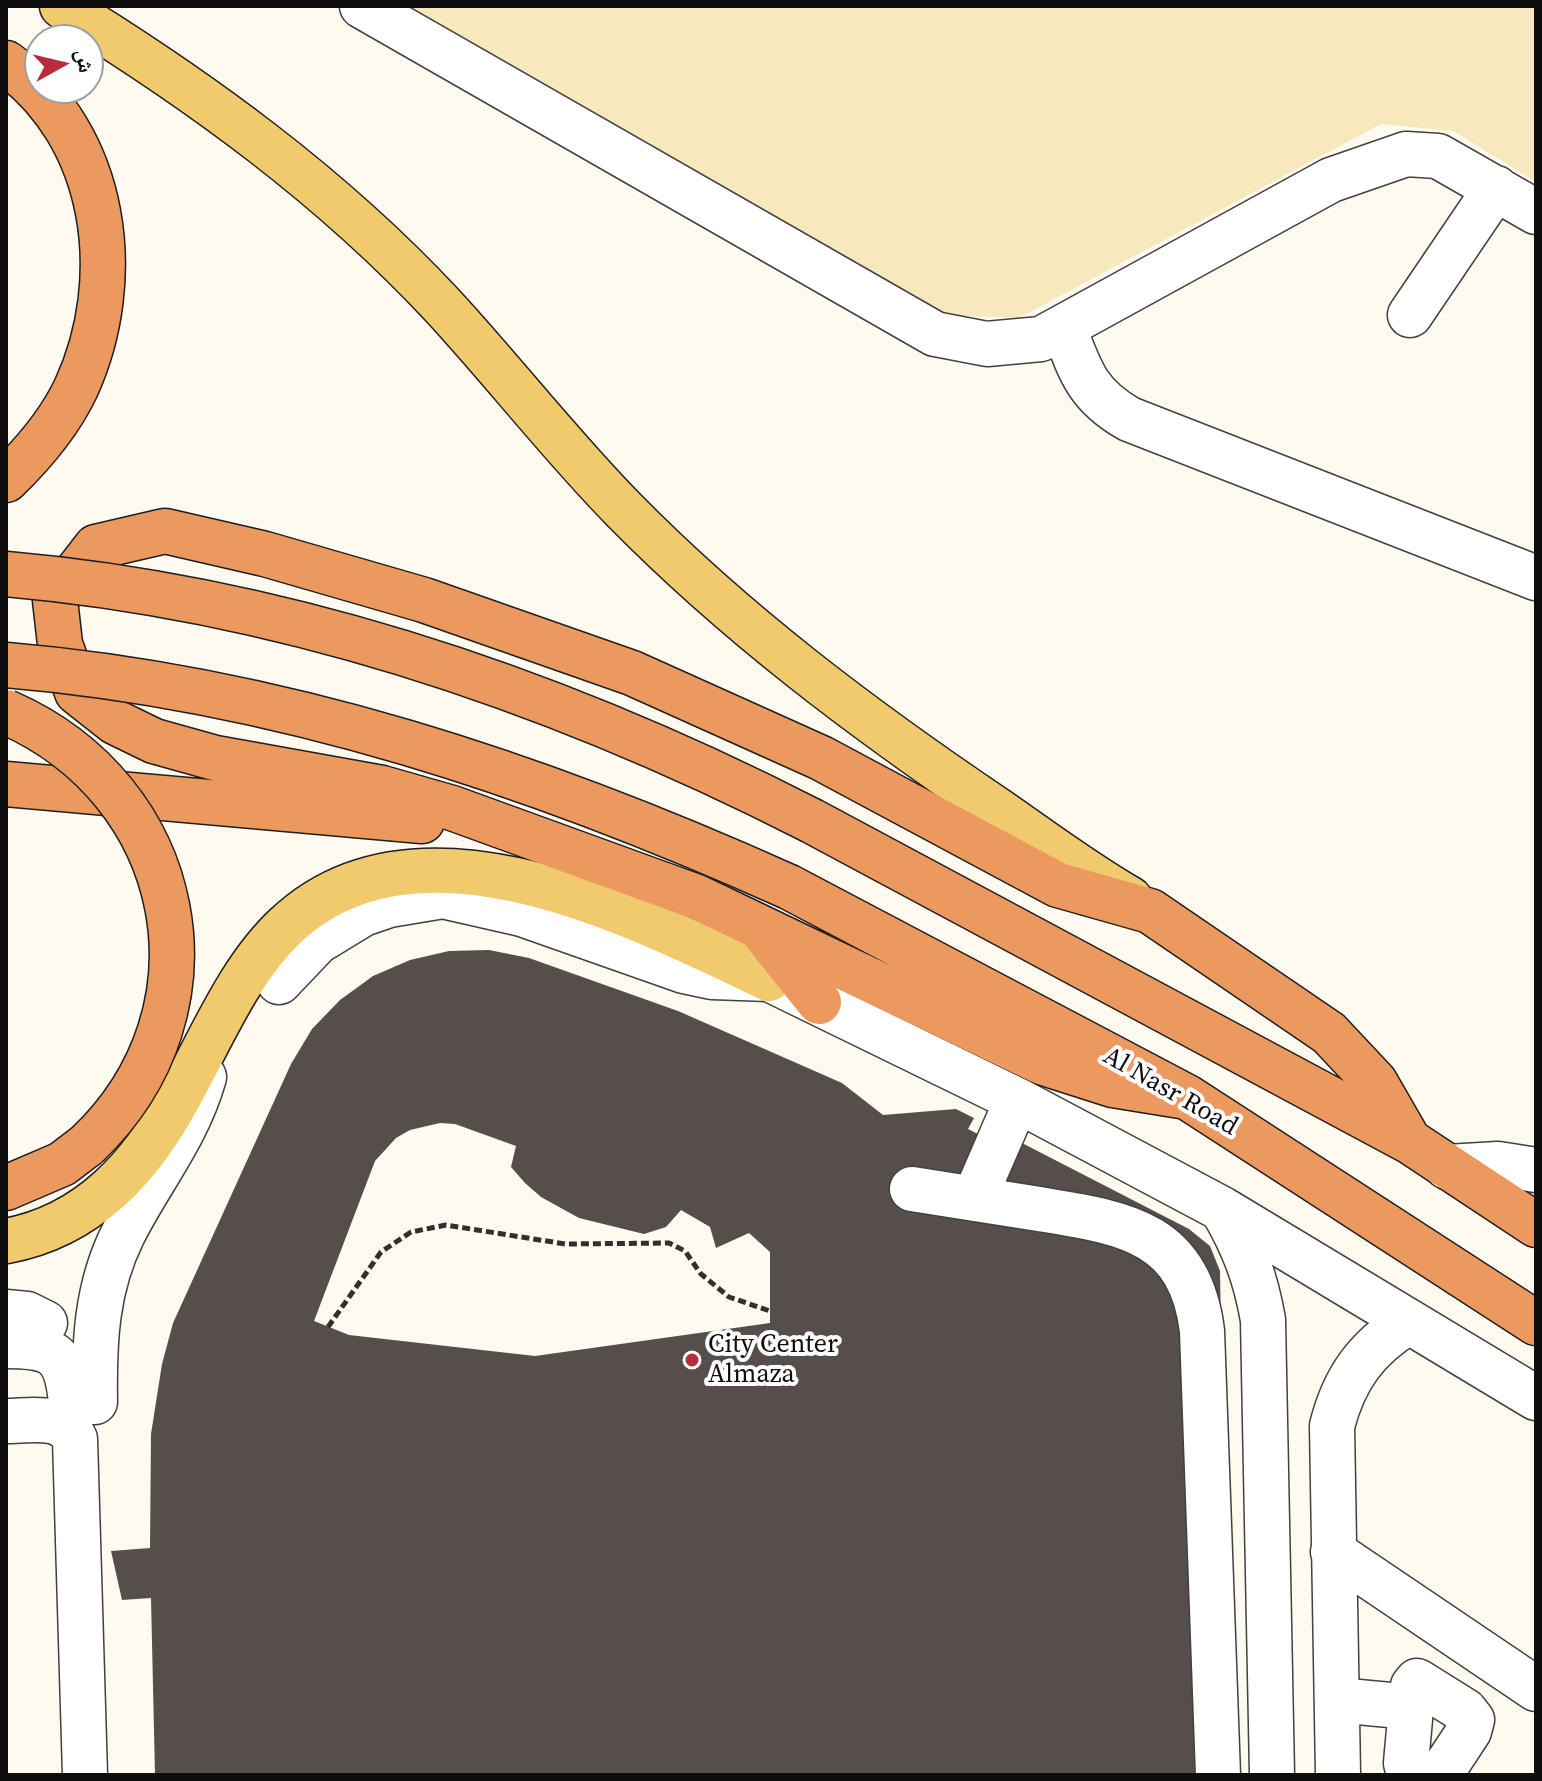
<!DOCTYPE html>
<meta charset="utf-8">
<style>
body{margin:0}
#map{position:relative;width:1542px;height:1781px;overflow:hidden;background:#fefaef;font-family:"Source Serif 4","Noto Naskh Arabic",serif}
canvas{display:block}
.frame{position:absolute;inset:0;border:8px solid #0e0e0e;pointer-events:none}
.north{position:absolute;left:24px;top:24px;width:80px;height:80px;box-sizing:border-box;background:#fff;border:2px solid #9f9f9f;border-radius:50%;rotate:82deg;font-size:22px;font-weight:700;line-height:32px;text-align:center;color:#0e0e0e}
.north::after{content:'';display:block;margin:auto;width:28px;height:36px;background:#b72d3b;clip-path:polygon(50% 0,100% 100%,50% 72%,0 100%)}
</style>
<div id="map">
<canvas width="1542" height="1781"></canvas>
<div class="frame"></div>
<div class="north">ش</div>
</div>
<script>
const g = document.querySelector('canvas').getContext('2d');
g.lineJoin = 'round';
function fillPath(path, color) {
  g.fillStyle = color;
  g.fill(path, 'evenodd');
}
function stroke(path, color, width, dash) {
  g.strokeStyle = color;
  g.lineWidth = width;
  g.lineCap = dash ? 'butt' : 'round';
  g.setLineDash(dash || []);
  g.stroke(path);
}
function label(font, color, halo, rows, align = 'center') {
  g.font = font + ' "Source Serif 4",serif';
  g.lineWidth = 8;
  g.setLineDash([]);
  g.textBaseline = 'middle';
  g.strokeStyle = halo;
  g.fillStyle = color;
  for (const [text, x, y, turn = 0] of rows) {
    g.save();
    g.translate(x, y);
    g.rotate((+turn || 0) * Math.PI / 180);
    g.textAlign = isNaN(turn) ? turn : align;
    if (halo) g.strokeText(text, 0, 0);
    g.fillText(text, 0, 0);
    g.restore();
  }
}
fillPath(new Path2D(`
 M406,6h1130v176l-83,-51 -72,-7 -362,194 -73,-3z`), '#f7e8be');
fillPath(new Path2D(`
 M489,950l40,8 149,53 164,72 41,32 73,-6 18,9 -6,11 49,25 5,-11 167,86 21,17 10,25 8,504h-1073l-4,-177 -29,2 -11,-49 39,-3 1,-114 11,-70 11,-41 118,-259 21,-35 28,-29 33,-24 37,-16 39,-9zM440,1123l15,1 61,22 -5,21 14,16 16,14 38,21 65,16 22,-7 15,-17 29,17 6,21 33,-15 21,19v71l-235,33 -186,-21 -35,-14 61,-160 21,-23 14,-8z`), '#564e4b');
const minor = new Path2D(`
 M362,6l573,328 52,10 54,-5 290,-159 75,-26 32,2 98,56
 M1410,315l86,-127
 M1064,328c16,43 23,67 65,91l407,159
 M279,982l38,-40 46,-28 26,-9 54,-9 79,18 162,57 28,6 57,2 248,121 205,109 314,189
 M1447,1167l51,-3 38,6
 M912,1189c42,7 85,13 127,20 85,14 151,22 163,122l16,444
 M974,1199l43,-99
 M1222,1209c22,37 34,70 41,111l9,455
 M6,1312l21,2 18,9
 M6,1346c48,0 60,7 65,56
 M95,1402c-1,-59 1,-114 28,-168 27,-54 64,-97 81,-157
 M6,1421c24,0 57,-8 69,18l10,336
 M1333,1552l203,137
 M1337,1700l74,7
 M1338,1775l-6,-349c12,-47 34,-78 75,-103
 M1409,1775l-3,-12 7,-77 4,-5 48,30 7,9 -3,11 -29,44`);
const major = new Path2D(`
 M62,6c138,85 269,180 380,299 62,67 118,140 182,205 112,114 240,210 372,299 45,31 87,63 134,90
 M6,1241c83,-15 136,-75 174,-146 31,-56 59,-125 106,-169 131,-124 350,-10 483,53`);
const highway = new Path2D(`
 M6,63c102,73 120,216 70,325 -17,36 -42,65 -70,92
 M6,784l416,37
 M812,821l597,320 127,84
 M789,887l398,210 349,226
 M763,932l56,70
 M1187,1097l-74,-12 -72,-23 -344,-165 -245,-89 -70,-20 -167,-30 -61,-17 -39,-19 -38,-30 -17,-48 -5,-44 41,-53 69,-16 100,23 159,46 208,73 189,85 237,127 92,26 179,122 46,49 34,59
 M6,1188l56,-24 25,-19`);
stroke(minor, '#414141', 47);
stroke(major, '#1f1f1f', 47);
stroke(highway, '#1f1f1f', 47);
stroke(new Path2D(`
 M328,1327l53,-75 30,-20 35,-7 119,19 104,-1 16,8 16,23 28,23 41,14`), '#303030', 5, [8, 4]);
stroke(minor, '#fff', 44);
stroke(major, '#f1ca6d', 44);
stroke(highway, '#ec995f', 44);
const highwayBridge = new Path2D(`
 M6,574c284,25 554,118 806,247
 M6,665c274,23 534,110 783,222
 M6,712c179,78 224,297 81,433`);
stroke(highwayBridge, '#1f1f1f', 47, []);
stroke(highwayBridge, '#ec995f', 44);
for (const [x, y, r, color] of [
 [692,1360,8,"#b72d3b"]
]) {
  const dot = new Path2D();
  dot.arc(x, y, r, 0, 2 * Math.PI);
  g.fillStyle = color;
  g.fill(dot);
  stroke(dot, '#fff', 3);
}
label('26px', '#0e0e0e', '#fff', [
 ["Al Nasr Road",1170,1092,30]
]);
label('26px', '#0e0e0e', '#fff', [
 ["City Center",708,1345],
 ["Almaza",708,1375]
], 'left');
</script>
